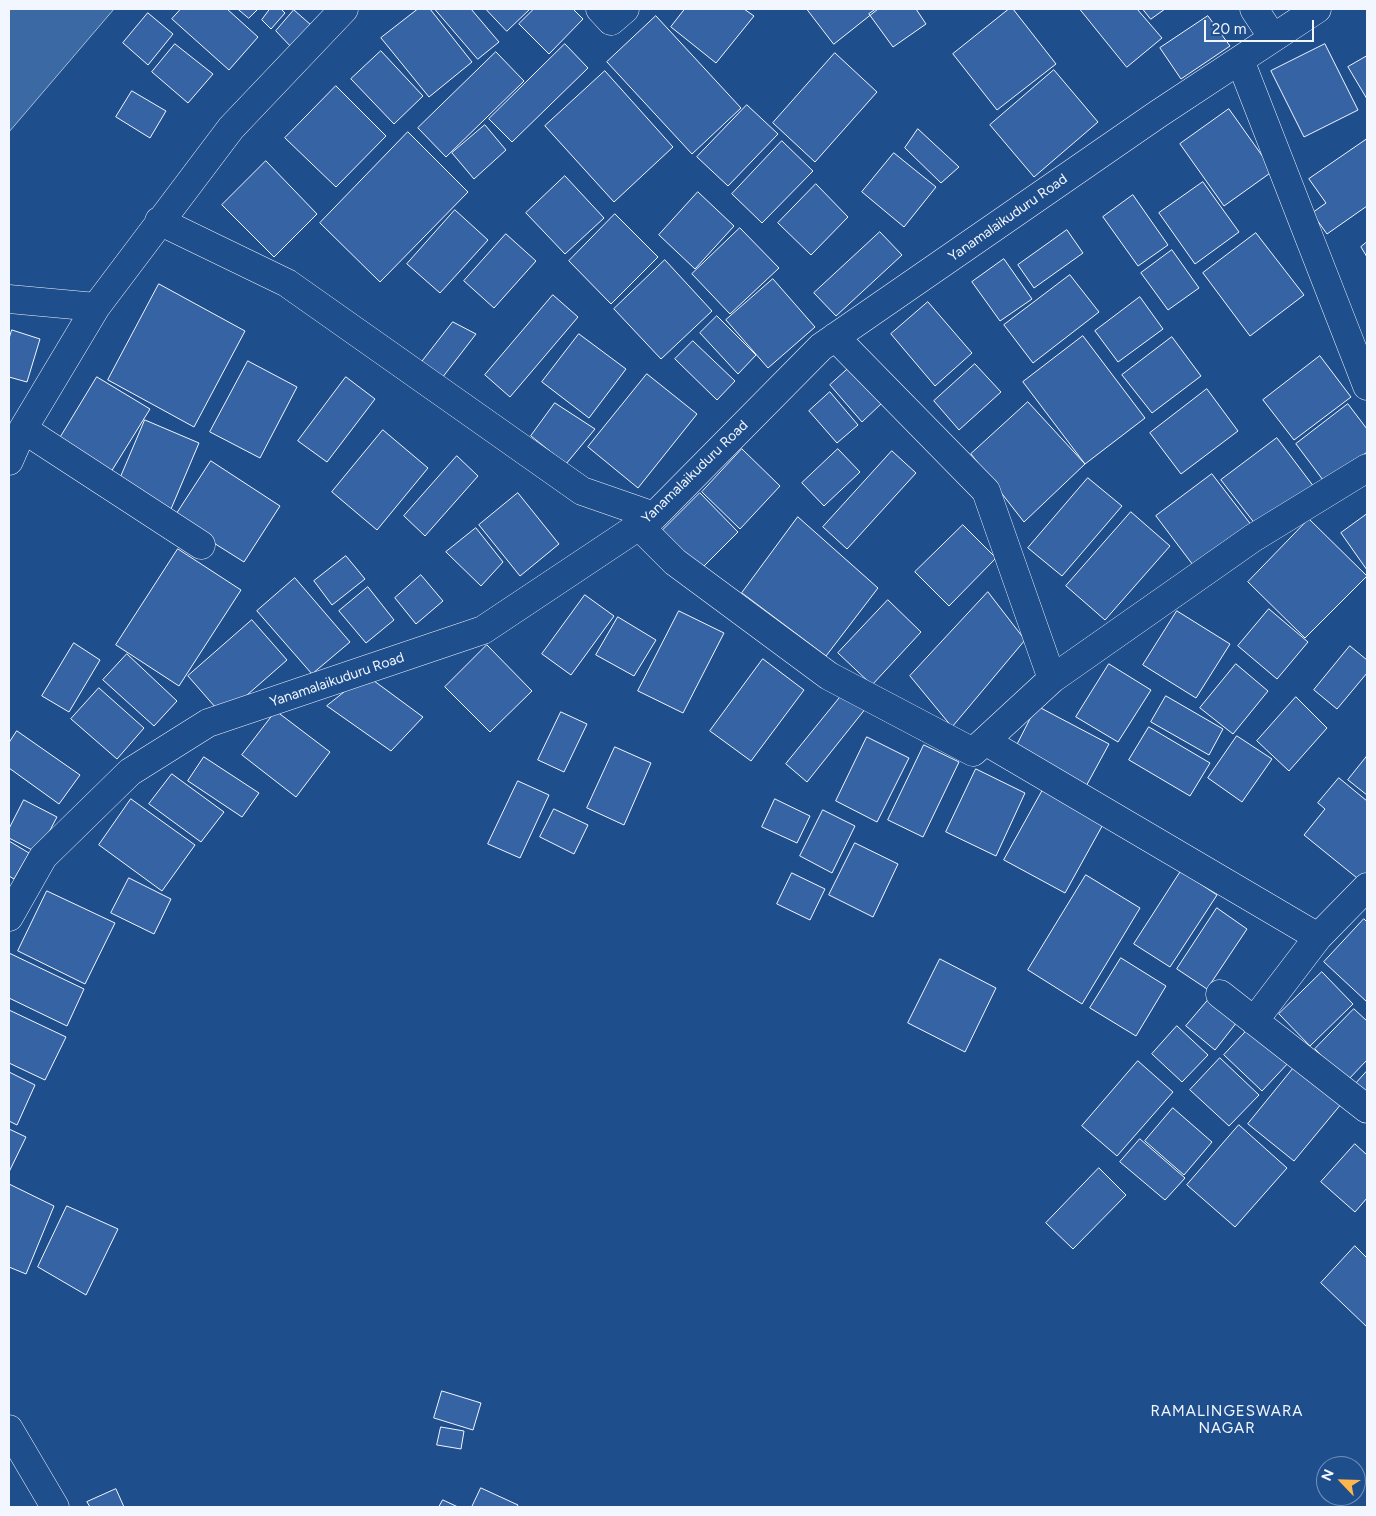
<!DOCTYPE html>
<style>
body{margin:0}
#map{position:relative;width:1376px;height:1516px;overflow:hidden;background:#1f4e8c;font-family:Figtree,sans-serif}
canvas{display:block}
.frame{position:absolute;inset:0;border:10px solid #f2f6ff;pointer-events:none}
.north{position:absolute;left:1316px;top:1456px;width:50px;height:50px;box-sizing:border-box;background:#1f4e8c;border:1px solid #7391ba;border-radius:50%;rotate:294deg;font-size:14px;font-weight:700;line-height:20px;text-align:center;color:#f2f6ff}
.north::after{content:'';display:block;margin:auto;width:18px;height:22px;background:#ffb74d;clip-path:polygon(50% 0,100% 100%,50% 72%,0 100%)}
.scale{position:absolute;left:1204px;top:20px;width:110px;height:22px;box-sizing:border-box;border:2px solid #f2f6ff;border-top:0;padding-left:6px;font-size:15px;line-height:18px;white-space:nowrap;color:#f2f6ff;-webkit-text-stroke:4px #1f4e8c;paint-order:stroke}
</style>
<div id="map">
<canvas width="1376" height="1516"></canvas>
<div class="frame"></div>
<div class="north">N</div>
<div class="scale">20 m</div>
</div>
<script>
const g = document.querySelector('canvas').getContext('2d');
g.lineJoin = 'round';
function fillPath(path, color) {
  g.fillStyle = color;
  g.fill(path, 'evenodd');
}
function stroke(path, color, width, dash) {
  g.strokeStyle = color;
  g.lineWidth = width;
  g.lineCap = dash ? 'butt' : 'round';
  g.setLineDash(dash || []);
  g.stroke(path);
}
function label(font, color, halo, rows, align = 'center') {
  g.font = font + ' Figtree,sans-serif';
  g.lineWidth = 4;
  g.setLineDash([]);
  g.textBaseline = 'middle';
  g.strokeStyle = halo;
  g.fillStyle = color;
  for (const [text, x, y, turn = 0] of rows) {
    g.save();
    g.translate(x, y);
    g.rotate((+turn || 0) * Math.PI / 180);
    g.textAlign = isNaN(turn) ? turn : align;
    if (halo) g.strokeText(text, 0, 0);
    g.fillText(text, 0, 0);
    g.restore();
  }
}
const water = new Path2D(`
 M9,9h105l-105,123z`);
fillPath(water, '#3b69a3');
stroke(water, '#a8bbd7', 1);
const building = new Path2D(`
 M181,9h46l31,28 -29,33 -57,-51z
 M238,9h20l-9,9z
 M270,9h11l4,4 -14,16 -9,-9z
 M418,9h12l42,53 -43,35 -48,-59z
 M435,9h36l28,33 -21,17z
 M486,9h44l-23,22z
 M534,9h39l10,10 -34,35 -30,-30z
 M685,9h59l10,7 -38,47 -45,-36z
 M807,9h71l-44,35z
 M876,9h40l10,15 -33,23 -24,-33z
 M1009,9h4l43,55 -59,46 -44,-56z
 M1080,9h57l25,29 -35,29z
 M1143,9h22l-14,10z
 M294,10l17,15 -19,23 -16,-17z
 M148,13l25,21 -25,31 -25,-22z
 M656,16l85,92 -49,46 -85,-92z
 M1208,16l22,30 -49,33 -21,-31z
 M175,44l38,30 -25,29 -36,-31z
 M565,44l23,24 -76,74 -23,-23z
 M1325,44l33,66 -54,27 -33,-66z
 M381,51l42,45 -29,28 -43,-45z
 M496,52l28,29 -78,76 -28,-29z
 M835,53l42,39 -62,70 -42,-39z
 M1367,56v43l-19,-32z
 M1054,70l44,52 -64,55 -44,-52z
 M605,71l68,76 -59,55 -69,-76z
 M336,86l50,50 -50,51 -51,-49z
 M132,91l34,20 -16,27 -34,-21z
 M747,105l31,29 -50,52 -31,-29z
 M1229,109l44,62 -49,35 -44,-62z
 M485,125l21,25 -32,29 -22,-26z
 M918,129l41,38 -18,16 -36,-35z
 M408,132l60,60 -88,90 -60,-59z
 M1367,139v67l-40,28 -15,-21 14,-10 -17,-24z
 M782,141l31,30 -51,52 -30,-29z
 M894,153l42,34 -32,40 -42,-35z
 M266,161l51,53 -43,43 -52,-52z
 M565,176l39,42 -39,36 -39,-41z
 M1203,182l36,50 -44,32 -36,-51z
 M816,184l32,33 -37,38 -33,-32z
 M698,192l36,34 -39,43 -36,-34z
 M1133,195l35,50 -30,21 -35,-49z
 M455,210l33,30 -48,53 -33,-29z
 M615,214l43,43 -47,47 -42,-43z
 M740,228l39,40 -49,46 -38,-40z
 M1067,230l16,23 -49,35 -16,-23z
 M880,232l22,23 -66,61 -22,-23z
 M1256,233l48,62 -54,41 -47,-63z
 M506,234l30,27 -42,47 -30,-27z
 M1367,242v15l-6,-10z
 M1172,250l27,38 -31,22 -27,-37z
 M1004,259l28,40 -32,22 -28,-39z
 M665,260l47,51 -51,48 -47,-50z
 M1070,275l29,37 -66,51 -29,-38z
 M773,279l42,48 -47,41 -42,-48z
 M159,284l86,47 -51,96 -86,-47z
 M553,295l25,22 -68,80 -25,-22z
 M1140,297l23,32 -45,33 -23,-31z
 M928,302l44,51 -37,33 -44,-52z
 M717,316l39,39 -18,19 -38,-41z
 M453,322l23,12 -34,44 -21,-15z
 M12,330l28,9 -13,43 -18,-5v-38z
 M579,334l47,35 -37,49 -47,-36z
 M1083,336l62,82 -60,46 -62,-82z
 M1172,337l29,39 -49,37 -30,-38z
 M693,341l42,40 -18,19 -42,-41z
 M1320,356l31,41 -57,43 -31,-40z
 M248,361l49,26 -37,71 -50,-26z
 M975,364l26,28 -42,38 -25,-29z
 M850,367l32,36 -20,19 -32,-37z
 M647,374l50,40 -59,74 -50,-41z
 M97,377l53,32 -44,71 -52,-32z
 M346,377l29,22 -48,63 -29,-21z
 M1207,389l31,42 -57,43 -31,-41z
 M830,392l28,33 -21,18 -28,-32z
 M1028,402l57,62 -61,58 -53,-68z
 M555,403l40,26 -29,35 -35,-28z
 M1348,404l19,25v23l-41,32 -30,-40z
 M145,420l54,23 -28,66 -54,-23z
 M383,430l45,38 -51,62 -45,-38z
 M1277,438l37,49 -55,42 -38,-49z
 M742,449l38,37 -40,43 -38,-37z
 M838,449l22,23 -36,34 -22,-23z
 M892,451l24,22 -69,76 -24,-22z
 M457,456l21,20 -53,60 -21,-20z
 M211,461l69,45 -36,56 -70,-44z
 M1212,474l40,52 -56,43 -40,-53z
 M1088,478l34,28 -60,70 -34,-28z
 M518,493l41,51 -39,32 -41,-51z
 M700,493l38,39 -41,41 -38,-39z
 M1131,512l39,34 -65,74 -39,-34z
 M1367,514v56l-26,-37z
 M798,517l80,71 -52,68 -84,-63z
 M1309,519l58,57 -62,62 -57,-56z
 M963,525l33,33 -47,48 -34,-34z
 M476,528l27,34 -22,24 -35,-34z
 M178,549l63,41 -62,96 -63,-41z
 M346,556l19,23 -33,26 -18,-24z
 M421,575l22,26 -27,23 -21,-26z
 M295,578l55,64 -38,32 -55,-63z
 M368,587l26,33 -28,23 -27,-32z
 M988,592l37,48 -73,87 -42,-51z
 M585,595l29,21 -43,59 -29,-21z
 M888,600l33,32 -49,53 -34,-32z
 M1269,609l39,33 -31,37 -39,-33z
 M679,611l45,22 -41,80 -45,-22z
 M1177,611l53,33 -34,54 -53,-33z
 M618,617l38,23 -22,36 -38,-21z
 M252,620l35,40 -64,56 -35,-40z
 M74,643l26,17 -31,52 -27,-16z
 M487,645l45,46 -42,41 -45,-45z
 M1350,646l17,14v13l-30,36 -23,-19z
 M127,654l50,47 -23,25 -51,-46z
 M763,659l41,31 -53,71 -41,-30z
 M1109,664l42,26 -33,52 -42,-25z
 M1236,664l32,27 -35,43 -33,-26z
 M366,675l57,42 -32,34 -64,-45z
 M99,688l45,40 -27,31 -46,-40z
 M846,690l20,18 -59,74 -21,-18z
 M1166,696l57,33 -14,26 -58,-33z
 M1296,697l31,31 -38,43 -32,-30z
 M1037,706l72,38 -25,46 -71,-37z
 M276,711l54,41 -34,45 -54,-42z
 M561,712l26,12 -23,48 -26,-12z
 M1149,727l61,36 -20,33 -61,-36z
 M17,731l63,44 -21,29 -50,-36v-25z
 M1237,736l35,23 -30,43 -34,-24z
 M867,737l42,21 -32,64 -41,-21z
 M924,745l35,17 -36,75 -35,-17z
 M615,747l36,16 -27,62 -37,-17z
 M1367,756v39l-19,-15z
 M204,757l55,36 -17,24 -54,-36z
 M976,769l49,24 -29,63 -50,-24z
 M172,774l52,38 -23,30 -52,-38z
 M1339,778l28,23v75l-5,6 -58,-47 21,-26 -7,-6z
 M518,781l31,14 -29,63 -32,-14z
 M1045,786l61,33 -41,74 -61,-33z
 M131,799l64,46 -33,46 -63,-46z
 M775,799l35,17 -13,27 -35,-16z
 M24,800l33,17 -19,36 -29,-15v-9z
 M554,809l34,16 -14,29 -34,-17z
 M823,810l32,16 -23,47 -32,-17z
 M9,841l20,12 -15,26 -5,-3z
 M855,843l43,21 -25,53 -44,-22z
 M1181,871l36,24 -47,72 -36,-23z
 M792,873l33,16 -15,31 -33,-16z
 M1086,875l54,33 -58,96 -54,-34z
 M129,878l42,21 -17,35 -43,-21z
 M47,891l68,32 -30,61 -67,-33z
 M1217,908l30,21 -40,60 -30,-20z
 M1364,919l3,3v80l-43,-40z
 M9,953l75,36 -17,37 -58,-28z
 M1121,958l45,28 -30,50 -46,-28z
 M940,959l56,29 -31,64 -57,-29z
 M1322,972l31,32 -43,42 -31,-32z
 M1209,999l28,23 -22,28 -29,-24z
 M1354,1009l13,12v39l-20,21 -32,-32z
 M9,1010l57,27 -21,43 -36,-17z
 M1252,1025l38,36 -28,30 -38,-36z
 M1177,1026l31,29 -26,27 -30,-28z
 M1220,1058l39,37 -30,31 -39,-36z
 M1138,1061l35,31 -56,64 -35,-30z
 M1296,1065l46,38 -48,58 -46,-37z
 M1367,1071v33l-16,-15z
 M9,1072l26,13 -18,40 -8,-4z
 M1173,1108l39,34 -28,33 -39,-34z
 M1239,1125l48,43 -52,59 -48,-42z
 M9,1129l17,8 -17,35z
 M1140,1139l45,39 -20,22 -45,-38z
 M1355,1144l12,11v43l-12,14 -34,-30z
 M1099,1168l27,27 -53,54 -27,-26z
 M9,1184l45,22 -28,68 -17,-7z
 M67,1206l51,23 -32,66 -48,-28z
 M1355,1246l12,12v69l-46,-44z
 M442,1391l39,12 -8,27 -39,-12z
 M441,1427l23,4 -3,18 -24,-4z
 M481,1488l37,17 -1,2h-45z
 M116,1489l8,18h-34l-3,-5z
 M443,1500l15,7h-19z`);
fillPath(building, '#3563a3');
stroke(building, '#f2f6ff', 1);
const minor = new Path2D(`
 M600,9l11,12 14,-12
 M1254,9l19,29
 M1240,60l127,326
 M159,221l128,62 295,208 72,25
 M9,299l87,8 -73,122 -14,32
 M96,307l135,-179 113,-119
 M23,429l178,116
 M639,526l36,36 154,114 144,76 79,-73 -66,-188 -151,-154
 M1052,679l201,-141 114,-70
 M985,741l333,196 -64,84
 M9,917l34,-60 87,-85 78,-49 275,-93 171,-114 167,-169 337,-233 159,-105
 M1318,937l49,-50
 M1220,994l147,115`);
const major = new Path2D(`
 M9,1429l46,78`);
stroke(minor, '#f2f6ff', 29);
stroke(major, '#f2f6ff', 29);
stroke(minor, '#1f4e8c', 28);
stroke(major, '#1f4e8c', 28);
label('14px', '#f2f6ff', '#1f4e8c', [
 ["Yanamalaikuduru Road",1008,218,-35],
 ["Yanamalaikuduru Road",695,472,-44],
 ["Yanamalaikuduru Road",337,680,-19]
]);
g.letterSpacing = '1px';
label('15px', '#f2f6ff', '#1f4e8c', [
 ["RAMALINGESWARA",1227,1412],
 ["NAGAR",1227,1429]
]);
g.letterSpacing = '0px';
</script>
